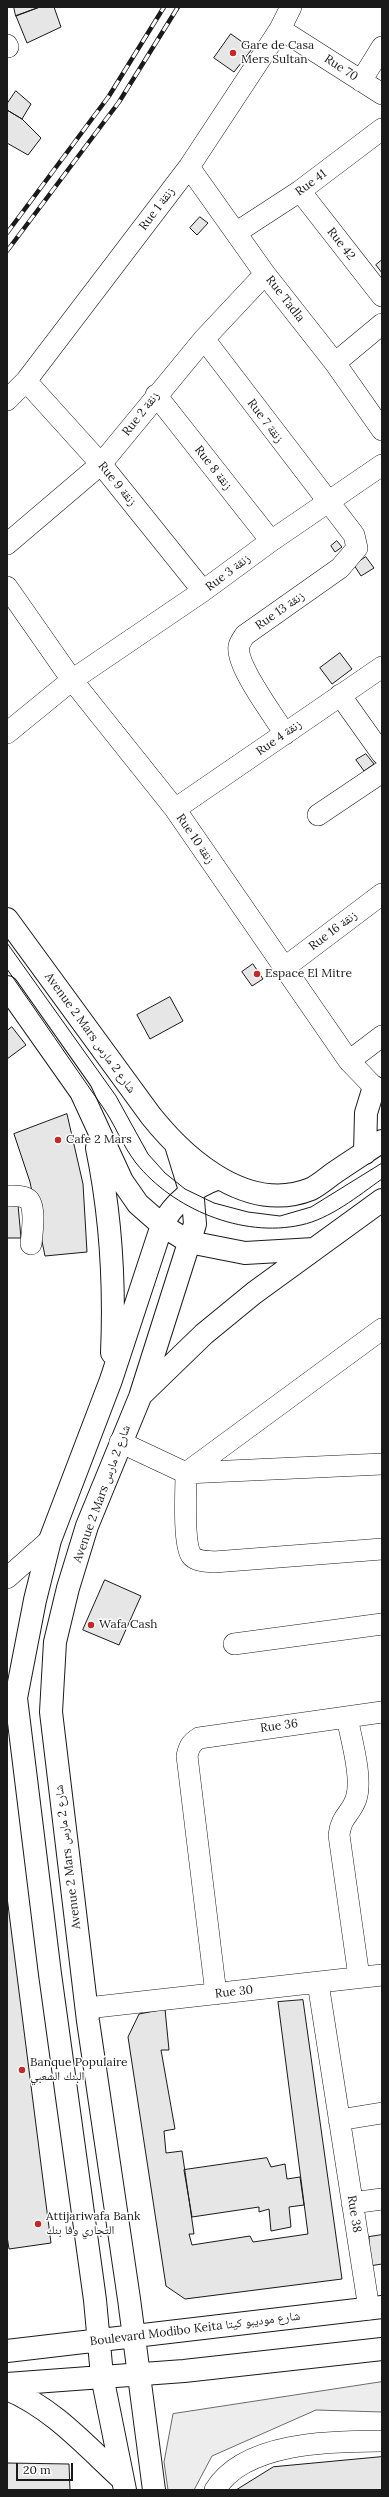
<!DOCTYPE html>
<meta charset="utf-8">
<style>
body{margin:0}
#map{position:relative;width:389px;height:2497px;overflow:hidden;background:#fff;font-family:Lora,serif}
canvas{display:block}
.frame{position:absolute;inset:0;border:8px solid #1a1a1a;pointer-events:none}
.scale{position:absolute;left:16px;top:2463px;width:57px;height:18px;box-sizing:border-box;border:2px solid #1a1a1a;border-top:0;padding-left:5px;font-size:12px;line-height:14px;white-space:nowrap;color:#1a1a1a;-webkit-text-stroke:3px #fff;paint-order:stroke}
</style>
<div id="map">
<canvas width="389" height="2497"></canvas>
<div class="frame"></div>
<div class="scale">20 m</div>
</div>
<script>
const g = document.querySelector('canvas').getContext('2d');
g.lineJoin = 'round';
function fillPath(path, color) {
  g.fillStyle = color;
  g.fill(path, 'evenodd');
}
function stroke(path, color, width, dash) {
  g.strokeStyle = color;
  g.lineWidth = width;
  g.lineCap = dash ? 'butt' : 'round';
  g.setLineDash(dash || []);
  g.stroke(path);
}
function label(font, color, halo, rows, align = 'center') {
  g.font = font + ' Lora,"Noto Naskh Arabic",serif';
  g.lineWidth = 3;
  g.setLineDash([]);
  g.textBaseline = 'middle';
  g.strokeStyle = halo;
  g.fillStyle = color;
  for (const [text, x, y, turn = 0] of rows) {
    g.save();
    g.translate(x, y);
    g.rotate((+turn || 0) * Math.PI / 180);
    g.textAlign = isNaN(turn) ? turn : align;
    if (halo) g.strokeText(text, 0, 0);
    g.fillText(text, 0, 0);
    g.restore();
  }
}
const built = new Path2D(`
 M382,2382v30l-66,-2 -104,46 -18,34h-26l-4,-28 9,-48z`);
fillPath(built, '#ededed');
stroke(built, '#6a6a6a', 1);
const building = new Path2D(`
 M14,7h26l-24,9z
 M40,7h14l7,20 -34,16 -11,-27z
 M231,34l21,15 -18,23 -20,-14z
 M16,91l15,13 -9,15 -15,-9v-6z
 M7,110l15,9 19,19 -13,17 -21,-12z
 M200,217l8,6 -11,12 -7,-7z
 M382,260v13l-6,-8z
 M337,541l5,6 -7,5 -4,-6z
 M366,557l8,11 -13,8 -7,-11z
 M340,653l12,16 -20,15 -12,-16z
 M366,754l8,10 -10,7 -8,-11z
 M253,964l10,15 -11,7 -10,-14z
 M170,997l13,24 -33,18 -13,-24z
 M12,1027l14,18 -19,14v-28z
 M67,1114l16,70 4,68 -42,4 -15,-74 -16,-48z
 M7,1204l11,1 3,33h-14z
 M105,1580l36,16 -22,49 -36,-15z
 M7,1897l44,346 -42,6 -2,-13z
 M303,2000l39,279 -157,20 -19,-13 -38,-249 11,-23 26,-5 4,41h-8l14,79 -11,2 2,22 16,-2 12,83h-5l3,11 58,-9 3,6 55,-8 -30,-232z
 M267,2158l4,9 14,-3 2,15 13,-2 4,28 -15,2 2,20 -20,4 -2,-22 -10,3v-5l-67,10 -8,-47z
 M382,2235v29l-13,2v-29z
 M382,2457v33h-146l37,-23z
 M7,2463l62,1 1,26h-63z`);
fillPath(building, '#e6e6e6');
stroke(building, '#1a1a1a', 1);
const minor = new Path2D(`
 M280,29l102,65
 M7,45l1,2
 M361,81l21,-34
 M189,167l76,107 70,89 47,67
 M300,191l82,105
 M237,232l63,-41 82,-62
 M204,339l150,196 3,13 -17,20 -95,67c-2,3 -5,7 -6,11 -4,19 35,70 46,88
 M335,363l47,-39
 M26,381l75,83 102,127
 M156,395l115,146
 M7,400l19,-19 163,-214 91,-138 11,-22
 M7,544l94,-80 103,-125 61,-65
 M7,587l65,93 103,129 174,252 25,26 8,4
 M340,695l42,59
 M7,733l65,-53 131,-89 68,-50 111,-76
 M175,809l207,-142
 M318,815l64,-43
 M284,968l98,-74
 M349,1061l33,-25
 M7,1196c6,0 14,-1 19,2 11,4 6,36 5,46
 M382,1329l-196,144c0,17 -3,69 5,82 5,7 16,6 23,7l168,-13
 M120,1442l66,31 196,-9
 M7,1578l43,-38
 M234,1644l148,-20
 M347,1717c4,22 16,61 9,82 -5,15 -15,17 -17,36l20,142
 M318,1983l51,326
 M216,1994l-29,-238c2,-9 4,-13 12,-18l183,-26
 M87,2008l295,-33
 M339,2120l43,-7
 M352,2203l30,-4
 M215,2490c29,-48 116,-49 167,-49`);
const major = new Path2D(`
 M7,919l144,197c37,46 98,98 160,73 8,-4 16,-11 23,-16 16,-11 32,-21 48,-32
 M7,987l74,105 41,89 16,23 24,21 27,17 56,11 69,-4
 M97,1148c14,68 18,136 15,205
 M365,1153l1,-40 8,-26
 M142,1394l62,-60 50,-41 128,-93
 M7,2351l375,-44
 M7,2384l177,-13 198,-22
 M7,2389c46,19 80,58 116,91
 M125,2490l-23,-114 -7,-76 -45,-326 -34,-276 19,-98 15,-60 61,-160 51,-155c12,-23 32,-38 57,-47
 M154,2490l-25,-191 -41,-278 -37,-309 4,-70 13,-54 19,-62 53,-129 55,-173 -2,-24 -17,-55`);
stroke(minor, '#1a1a1a', 22);
stroke(major, '#1a1a1a', 24);
stroke(minor, '#fff', 21);
stroke(major, '#fff', 22);
stroke(new Path2D(`
 M7,943l109,153 32,58 17,19 20,16 29,14 34,9 32,4 31,-9 71,-44
 M7,969c32,46 63,91 95,137 13,18 20,39 34,57 37,46 106,75 165,62 29,-6 57,-29 81,-46`), '#1a1a1a', 1);
const rail = new Path2D(`
 M7,233l102,-137 55,-89
 M7,251l112,-149 59,-95`);
stroke(rail, '#1a1a1a', 4.5);
stroke(rail, '#fff', 3, [9]);
for (const [x, y, r, color] of [
 [233,53,4,"#c62828"],
 [257,974,4,"#c62828"],
 [58,1140,4,"#c62828"],
 [91,1625,4,"#c62828"],
 [22,2070,4,"#c62828"],
 [38,2224,4,"#c62828"]
]) {
  const dot = new Path2D();
  dot.arc(x, y, r, 0, 2 * Math.PI);
  g.fillStyle = color;
  g.fill(dot);
  stroke(dot, '#fff', 1.5);
}
label('12px', '#1a1a1a', '#fff', [
 ["Gare de Casa",241,46],
 ["Mers Sultan",241,60],
 ["Espace El Mitre",265,974],
 ["Cafe 2 Mars",66,1140],
 ["Wafa Cash",99,1625],
 ["Banque Populaire",30,2063],
 ["البنك الشعبي",30,2077],
 ["Attijariwafa Bank",46,2217],
 ["التجاري وفا بنك",46,2231]
], 'left');
label('12px', '#1a1a1a', '#fff', [
 ["Rue 70",341,68,33],
 ["Rue 41",311,183,-37],
 ["Rue 1 زنقة",157,209,-53],
 ["Rue 42",341,244,52],
 ["Rue Tadla",285,299,52],
 ["Rue 2 زنقة",141,414,-52],
 ["Rue 7 زنقة",265,421,53],
 ["Rue 8 زنقة",213,468,52],
 ["Rue 9 زنقة",117,484,51],
 ["Rue 3 زنقة",228,573,-37],
 ["Rue 13 زنقة",280,611,-35],
 ["Rue 4 زنقة",279,738,-35],
 ["Rue 10 زنقة",195,839,56],
 ["Rue 16 زنقة",333,931,-37],
 ["Avenue 2 Mars شارع 2 مارس",90,1033,54],
 ["Avenue 2 Mars شارع 2 مارس",102,1494,-70],
 ["Rue 36",279,1726,-8],
 ["Avenue 2 Mars شارع 2 مارس",68,1857,-97],
 ["Rue 30",234,1992,-6],
 ["Rue 38",354,2214,81],
 ["Boulevard Modibo Keita شارع موديبو كيتا",195,2329,-7]
]);
</script>
